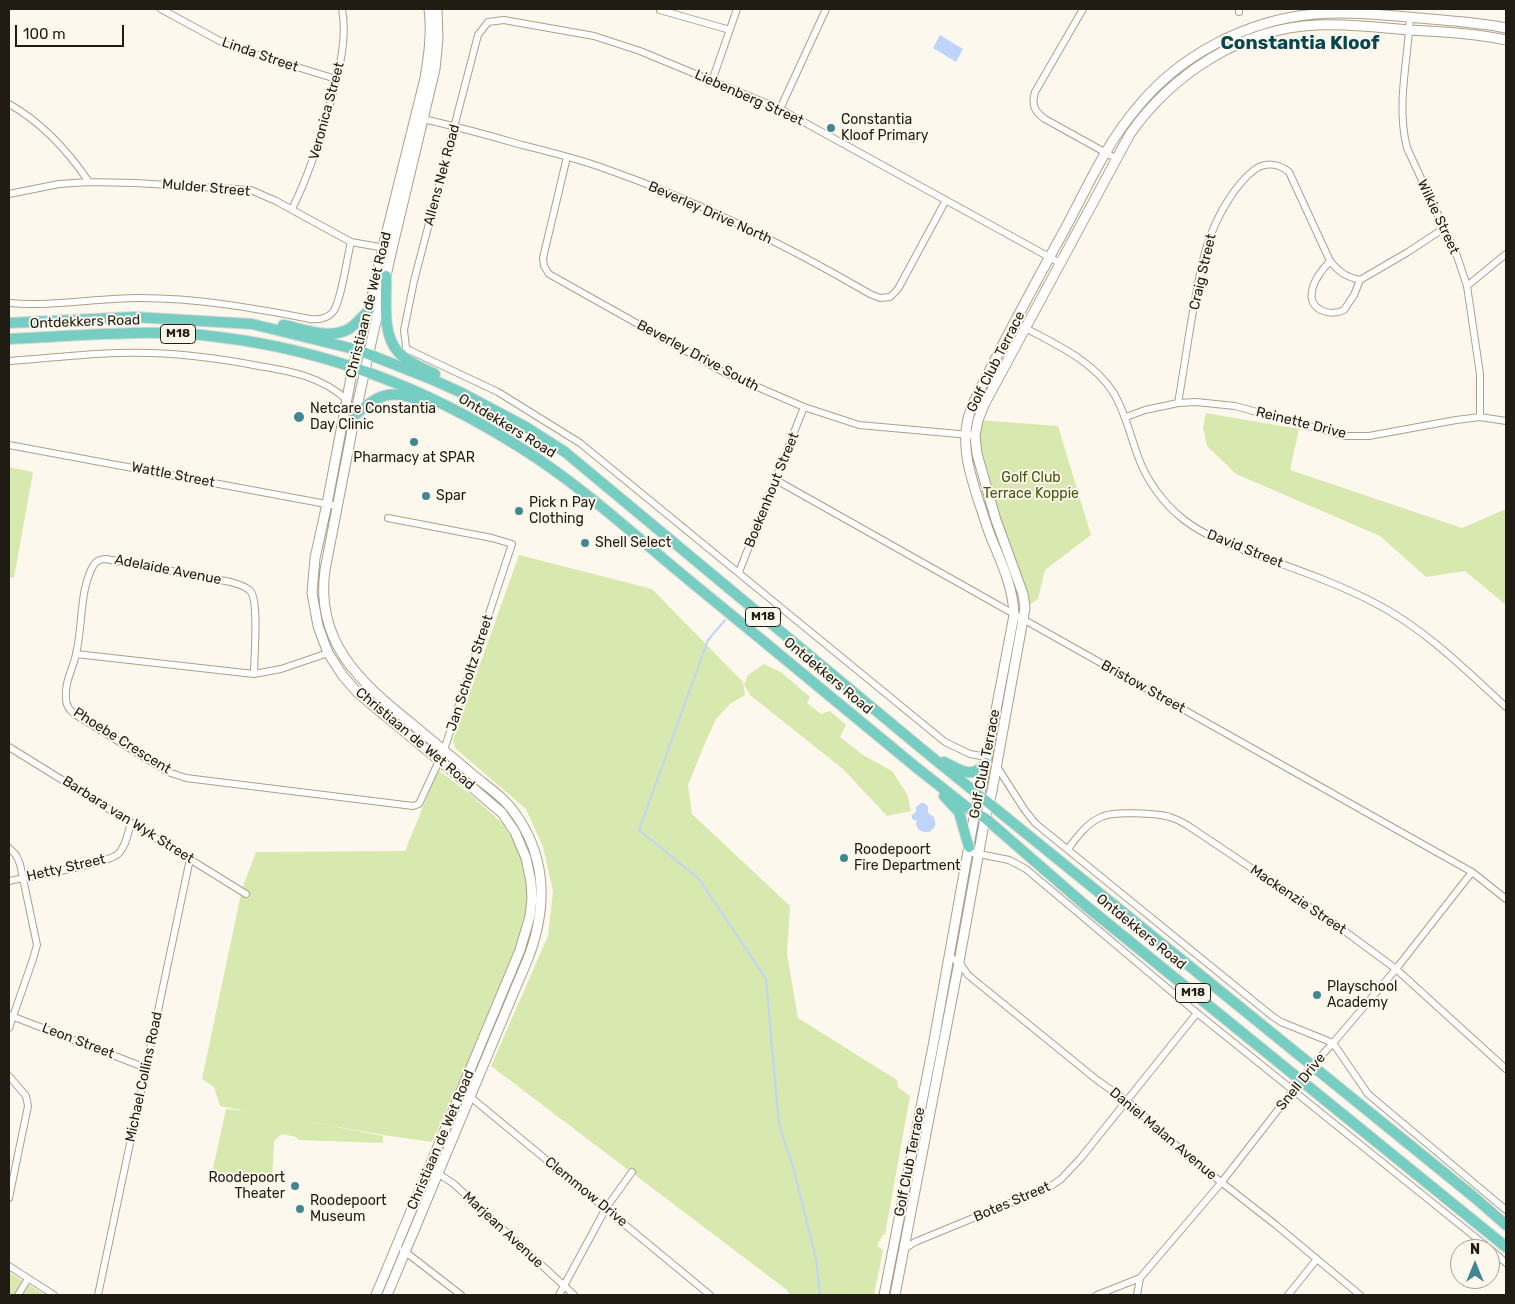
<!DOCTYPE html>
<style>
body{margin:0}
#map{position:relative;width:1515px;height:1304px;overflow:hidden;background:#fdf8ee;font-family:Rubik,sans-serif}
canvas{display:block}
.frame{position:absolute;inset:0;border:10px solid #201b13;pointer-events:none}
.north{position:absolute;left:1450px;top:1239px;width:50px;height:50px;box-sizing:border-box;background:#fdf8ee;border:1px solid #a5a096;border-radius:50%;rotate:0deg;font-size:14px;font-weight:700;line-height:20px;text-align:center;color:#201b13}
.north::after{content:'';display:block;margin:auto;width:18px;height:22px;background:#418792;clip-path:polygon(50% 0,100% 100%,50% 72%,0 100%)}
.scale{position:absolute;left:15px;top:25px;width:109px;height:22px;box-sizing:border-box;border:2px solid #201b13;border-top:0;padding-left:6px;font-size:15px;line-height:18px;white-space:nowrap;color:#201b13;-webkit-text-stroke:4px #fdf8ee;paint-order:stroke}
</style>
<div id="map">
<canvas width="1515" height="1304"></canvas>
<div class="frame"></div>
<div class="north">N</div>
<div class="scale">100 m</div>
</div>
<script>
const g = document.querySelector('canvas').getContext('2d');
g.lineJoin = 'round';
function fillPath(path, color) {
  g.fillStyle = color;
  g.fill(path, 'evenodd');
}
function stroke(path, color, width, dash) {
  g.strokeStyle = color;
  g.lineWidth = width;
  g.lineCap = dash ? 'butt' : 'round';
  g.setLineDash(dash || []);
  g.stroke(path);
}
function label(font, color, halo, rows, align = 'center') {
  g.font = font + ' Rubik,sans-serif';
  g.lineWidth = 4;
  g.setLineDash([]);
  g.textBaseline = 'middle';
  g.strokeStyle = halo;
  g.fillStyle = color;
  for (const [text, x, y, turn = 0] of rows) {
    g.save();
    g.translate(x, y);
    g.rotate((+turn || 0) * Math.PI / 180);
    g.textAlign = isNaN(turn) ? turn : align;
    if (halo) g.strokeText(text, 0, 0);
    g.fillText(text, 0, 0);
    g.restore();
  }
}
fillPath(new Path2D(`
 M1206,413l93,16 -9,41 172,58 44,-19v96l-41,-34 -39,6 -46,-41 -144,-62 -29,-28 -4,-19z
 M978,420l80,6 33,109 -46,35 -7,29 -13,9 -48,-154z
 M9,467l24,5 -19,106 -5,-1z
 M519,555l133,34 91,93 2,13 -15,9 -14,15 -14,31 -14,35 4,29 98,92 -3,48 11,64 99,62 1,7 12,9 -25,139 -2,-1 -6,12 6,4 -9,45h-84l-3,-5 -296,-224 57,-130 5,-45 -10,-44 -17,-38 -70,-60 -3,-9z
 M764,664l17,8 29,25 -3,6 14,11 9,-3 16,14 -6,12 23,18 29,16 15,23 4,17 -24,5 -44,-47 -93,-74 -6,-10 4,-10z
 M438,770l32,24 31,28 16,23 9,24 2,34 -10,49 -86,190 -49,-7 -83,-15 83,16v7l-84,-3 -3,-3 -14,-3 -8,7 -2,39 -60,-7 14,-64 19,2 -25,-5 -6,-19 -12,-8 40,-190 14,-37 149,-1z
 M9,1272l36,23h-36z`), '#d7e9ae');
fillPath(new Path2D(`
 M940,35l23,14 -7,13 -23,-14z
 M921,803h3l4,3v7l5,3c4,7 3,12 -4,16 -8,0 -11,-1 -13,-8l1,-3 -5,-2v-4l4,-3v-5z`), '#bfd4f8');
stroke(new Path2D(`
 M725,620l-17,20 -69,190 60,49 67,100 13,146 15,45 22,88 4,37`), '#bfd4f8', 2);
const street = new Path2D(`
 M161,9l68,37 107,33
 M1083,9l-48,83c-4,13 0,20 10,27l72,40
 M1239,9v3
 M660,10l70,20
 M1410,17c-2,44 -14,88 -3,131l50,108 10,30 13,88v43
 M712,81l25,-72
 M9,104c32,18 59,47 80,78
 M780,109l46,-100
 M419,118c35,8 69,17 103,27 28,7 57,14 84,24 92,32 180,76 264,125l10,4 10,-1 8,-8 48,-89
 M567,157l-24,101 1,8 5,8 176,99 79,34 55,18 111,10
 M9,194l50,-10 30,-2 46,1 116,7 25,11 75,41 34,6
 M292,209c17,-34 28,-69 38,-105 8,-31 18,-63 12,-95
 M1330,261c-7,8 -16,18 -18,30 -4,19 18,26 32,19l10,-15 6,-15
 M1467,286l39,-32
 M9,303c43,4 87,-5 130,-5 58,0 115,10 171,21 8,1 16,0 22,-6 9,-9 15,-56 19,-71
 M1016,323c34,19 75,35 97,69 13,21 17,44 26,67 8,22 25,45 44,60 24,19 53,28 82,39 36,13 73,26 108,44 51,26 92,67 133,105
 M9,361c46,-3 94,-10 141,-8 37,1 73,6 109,13 32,5 63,11 88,34
 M1178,403c5,-28 9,-57 14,-86 8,-44 12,-80 37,-118 7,-11 15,-21 25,-29 11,-8 24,-7 35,2l41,89c9,11 16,16 30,19l48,-28 35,-23
 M1126,417l19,-7 33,-7 18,-1 39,4 110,30h24l87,-16 24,-3 26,4
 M9,445l328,61
 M776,480l696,392 34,27
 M739,572l65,-165
 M76,654l178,20 27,-5 47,-16
 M254,674c0,-16 5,-71 -3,-82 -4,-6 -14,-8 -20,-10l-125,-23c-6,0 -10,2 -13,7 -14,26 -10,60 -17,88 -3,15 -12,29 -10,45 0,7 4,12 10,16l92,57 18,6 227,28 6,-2 25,-54 68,-206 -20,-6 -104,-20
 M9,747l237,147
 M987,757l-17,-3 -25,-12 -365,-299 -82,-51 -89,-42 -3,-3 -2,-17 10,-49 64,-246 10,-13 16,-2 90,16 46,15 140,58 280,154
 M996,765l28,44 11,14 237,193 9,6 52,21 35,51 138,116
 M9,848l7,7 4,9 17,81 -4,14 -24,69
 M1068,849c9,-12 18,-25 33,-32 12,-6 55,-4 69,0 6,2 12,5 17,8l148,99 61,45 110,100
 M969,852l40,8 17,9 171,144 293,236
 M9,881c19,-4 98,-17 109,-27 8,-7 10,-22 13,-31
 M949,957l10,5 9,13 129,105 30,21 62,56 87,68 84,70
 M9,1015l137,53
 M9,1076l17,20 2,10 -19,92
 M468,1095l242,200
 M428,1171l11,3 15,10 120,111
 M1490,1249l16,14
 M403,1250l58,45
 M903,1250l12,-8 136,-56 10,-7 19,-20 117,-146
 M9,1266l45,29
 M18,1295l10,-16
 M98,1295l92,-436
 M559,1295l47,-87 26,-36
 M1097,1295l43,-17
 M1137,1295l3,-17 81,-95 91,-117 21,-23 63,-74 76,-97
 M1288,1295l29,-36`);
const secondary = new Path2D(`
 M376,1295l144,-345 10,-34 2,-17 -1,-17 -5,-24 -11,-26 -13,-19 -28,-24 -97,-80 -20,-17 -14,-16 -15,-23 -10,-27 -6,-33 3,-35 12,-54 26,-137 16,-57 14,-63 42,-169c4,-24 7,-45 4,-69
 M387,1295l142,-339c18,-49 18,-99 -15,-144 -10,-15 -28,-26 -42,-38 -20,-17 -41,-34 -61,-51 -51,-41 -96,-81 -86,-153l30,-155 37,-166 43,-180 3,-30 -1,-30
 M884,1295l49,-249 42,-234 7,-28 32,-169c-1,-29 -13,-53 -24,-80 -4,-11 -8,-24 -12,-36 -10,-31 -19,-61 -6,-93 29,-60 61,-119 93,-177 22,-41 41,-85 71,-120 43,-54 111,-89 179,-95 34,-3 70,1 105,4 29,3 58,4 86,10
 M895,1295l64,-333 26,-144 7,-27 33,-183 -2,-14 -27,-74 -19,-66 -2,-18 3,-16 7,-17 145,-269c42,-60 112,-106 187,-109 31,-1 61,2 91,5 33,2 66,3 98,10`);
const primary = new Path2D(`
 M386,276c1,22 -5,57 12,76 9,10 25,16 37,22
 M9,323l125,-6 118,7 106,26 73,29 29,13 66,35 39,25 357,297 552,448 32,28
 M283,325c21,4 46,15 66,4 7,-5 14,-13 20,-19
 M9,339c69,-3 140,-11 209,-2 109,13 212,53 303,111 61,38 114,88 169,133 76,62 152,125 227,187l52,41 16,9 100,87 421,342
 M355,415c29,-26 39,-24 73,-12
 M944,762c17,8 27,18 42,1
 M944,796l15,16 10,35`);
stroke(street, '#aca08a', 8);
stroke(secondary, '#aca08a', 11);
stroke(primary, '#d7d6d5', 12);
stroke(street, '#fff', 6);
stroke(secondary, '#fff', 9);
stroke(primary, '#76cec3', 10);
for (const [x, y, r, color] of [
 [831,128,5,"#418792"],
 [299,417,6,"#418792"],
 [414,442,5,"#418792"],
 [426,496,5,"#418792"],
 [519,511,5,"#418792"],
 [585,543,5,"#418792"],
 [844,858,5,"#418792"],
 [1317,995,5,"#418792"],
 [295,1186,5,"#418792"],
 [300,1209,5,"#418792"]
]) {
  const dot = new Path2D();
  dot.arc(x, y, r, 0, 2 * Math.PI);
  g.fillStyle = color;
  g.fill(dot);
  stroke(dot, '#fdf8ee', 2);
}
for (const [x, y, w] of [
 [178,334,35],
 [763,617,35],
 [1193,993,35]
]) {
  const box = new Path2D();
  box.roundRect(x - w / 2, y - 9.5, w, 19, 4);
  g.fillStyle = '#fdf8ee';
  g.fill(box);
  stroke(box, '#201b13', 1);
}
label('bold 12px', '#201b13', null, [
 ["M18",178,334],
 ["M18",763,617],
 ["M18",1193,993]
]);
label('14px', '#201b13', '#fdf8ee', [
 ["Linda Street",260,55,19],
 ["Liebenberg Street",749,98,24],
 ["Veronica Street",327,111,-75],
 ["Allens Nek Road",442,175,-75],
 ["Mulder Street",206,188,5],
 ["Beverley Drive North",710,213,24],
 ["Wilkie Street",1438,217,65],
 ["Craig Street",1203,272,-77],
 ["Christiaan de Wet Road",369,305,-76],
 ["Ontdekkers Road",85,322,-2],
 ["Beverley Drive South",698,356,28],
 ["Golf Club Terrace",996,362,-63],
 ["Reinette Drive",1301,423,14],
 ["Ontdekkers Road",507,426,31],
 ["Wattle Street",173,475,11],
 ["Boekenhout Street",772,490,-68],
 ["David Street",1245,549,22],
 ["Adelaide Avenue",168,570,11],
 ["Jan Scholtz Street",470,673,-72],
 ["Ontdekkers Road",828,676,40],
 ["Bristow Street",1143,687,29],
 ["Christiaan de Wet Road",415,739,40],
 ["Phoebe Crescent",122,741,32],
 ["Golf Club Terrace",985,764,-79],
 ["Barbara van Wyk Street",128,820,32],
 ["Hetty Street",66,868,-13],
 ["Mackenzie Street",1298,900,34],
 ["Ontdekkers Road",1141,932,39],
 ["Leon Street",78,1041,21],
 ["Michael Collins Road",144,1077,-78],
 ["Snell Drive",1301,1082,-51],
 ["Daniel Malan Avenue",1163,1134,40],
 ["Christiaan de Wet Road",441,1140,-67],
 ["Golf Club Terrace",910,1162,-79],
 ["Clemmow Drive",586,1192,39],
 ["Botes Street",1012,1202,-23],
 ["Marjean Avenue",503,1230,43]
]);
label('14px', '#201b13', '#fdf8ee', [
 ["Constantia",841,120],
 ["Kloof Primary",841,136],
 ["Netcare Constantia",310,409],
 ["Day Clinic",310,425],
 ["Pharmacy at SPAR",414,458,"center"],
 ["Spar",436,496],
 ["Pick n Pay",529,503],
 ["Clothing",529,519],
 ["Shell Select",595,543],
 ["Roodepoort",854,850],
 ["Fire Department",854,866],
 ["Playschool",1327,987],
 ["Academy",1327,1003],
 ["Roodepoort",285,1178,"right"],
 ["Theater",285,1194,"right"],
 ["Roodepoort",310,1201],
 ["Museum",310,1217]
], 'left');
label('14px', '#47570c', '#fdf8ee', [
 ["Golf Club",1031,478],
 ["Terrace Koppie",1031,494]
]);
label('bold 19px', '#05464e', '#fdf8ee', [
 ["Constantia Kloof",1300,44]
]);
</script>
